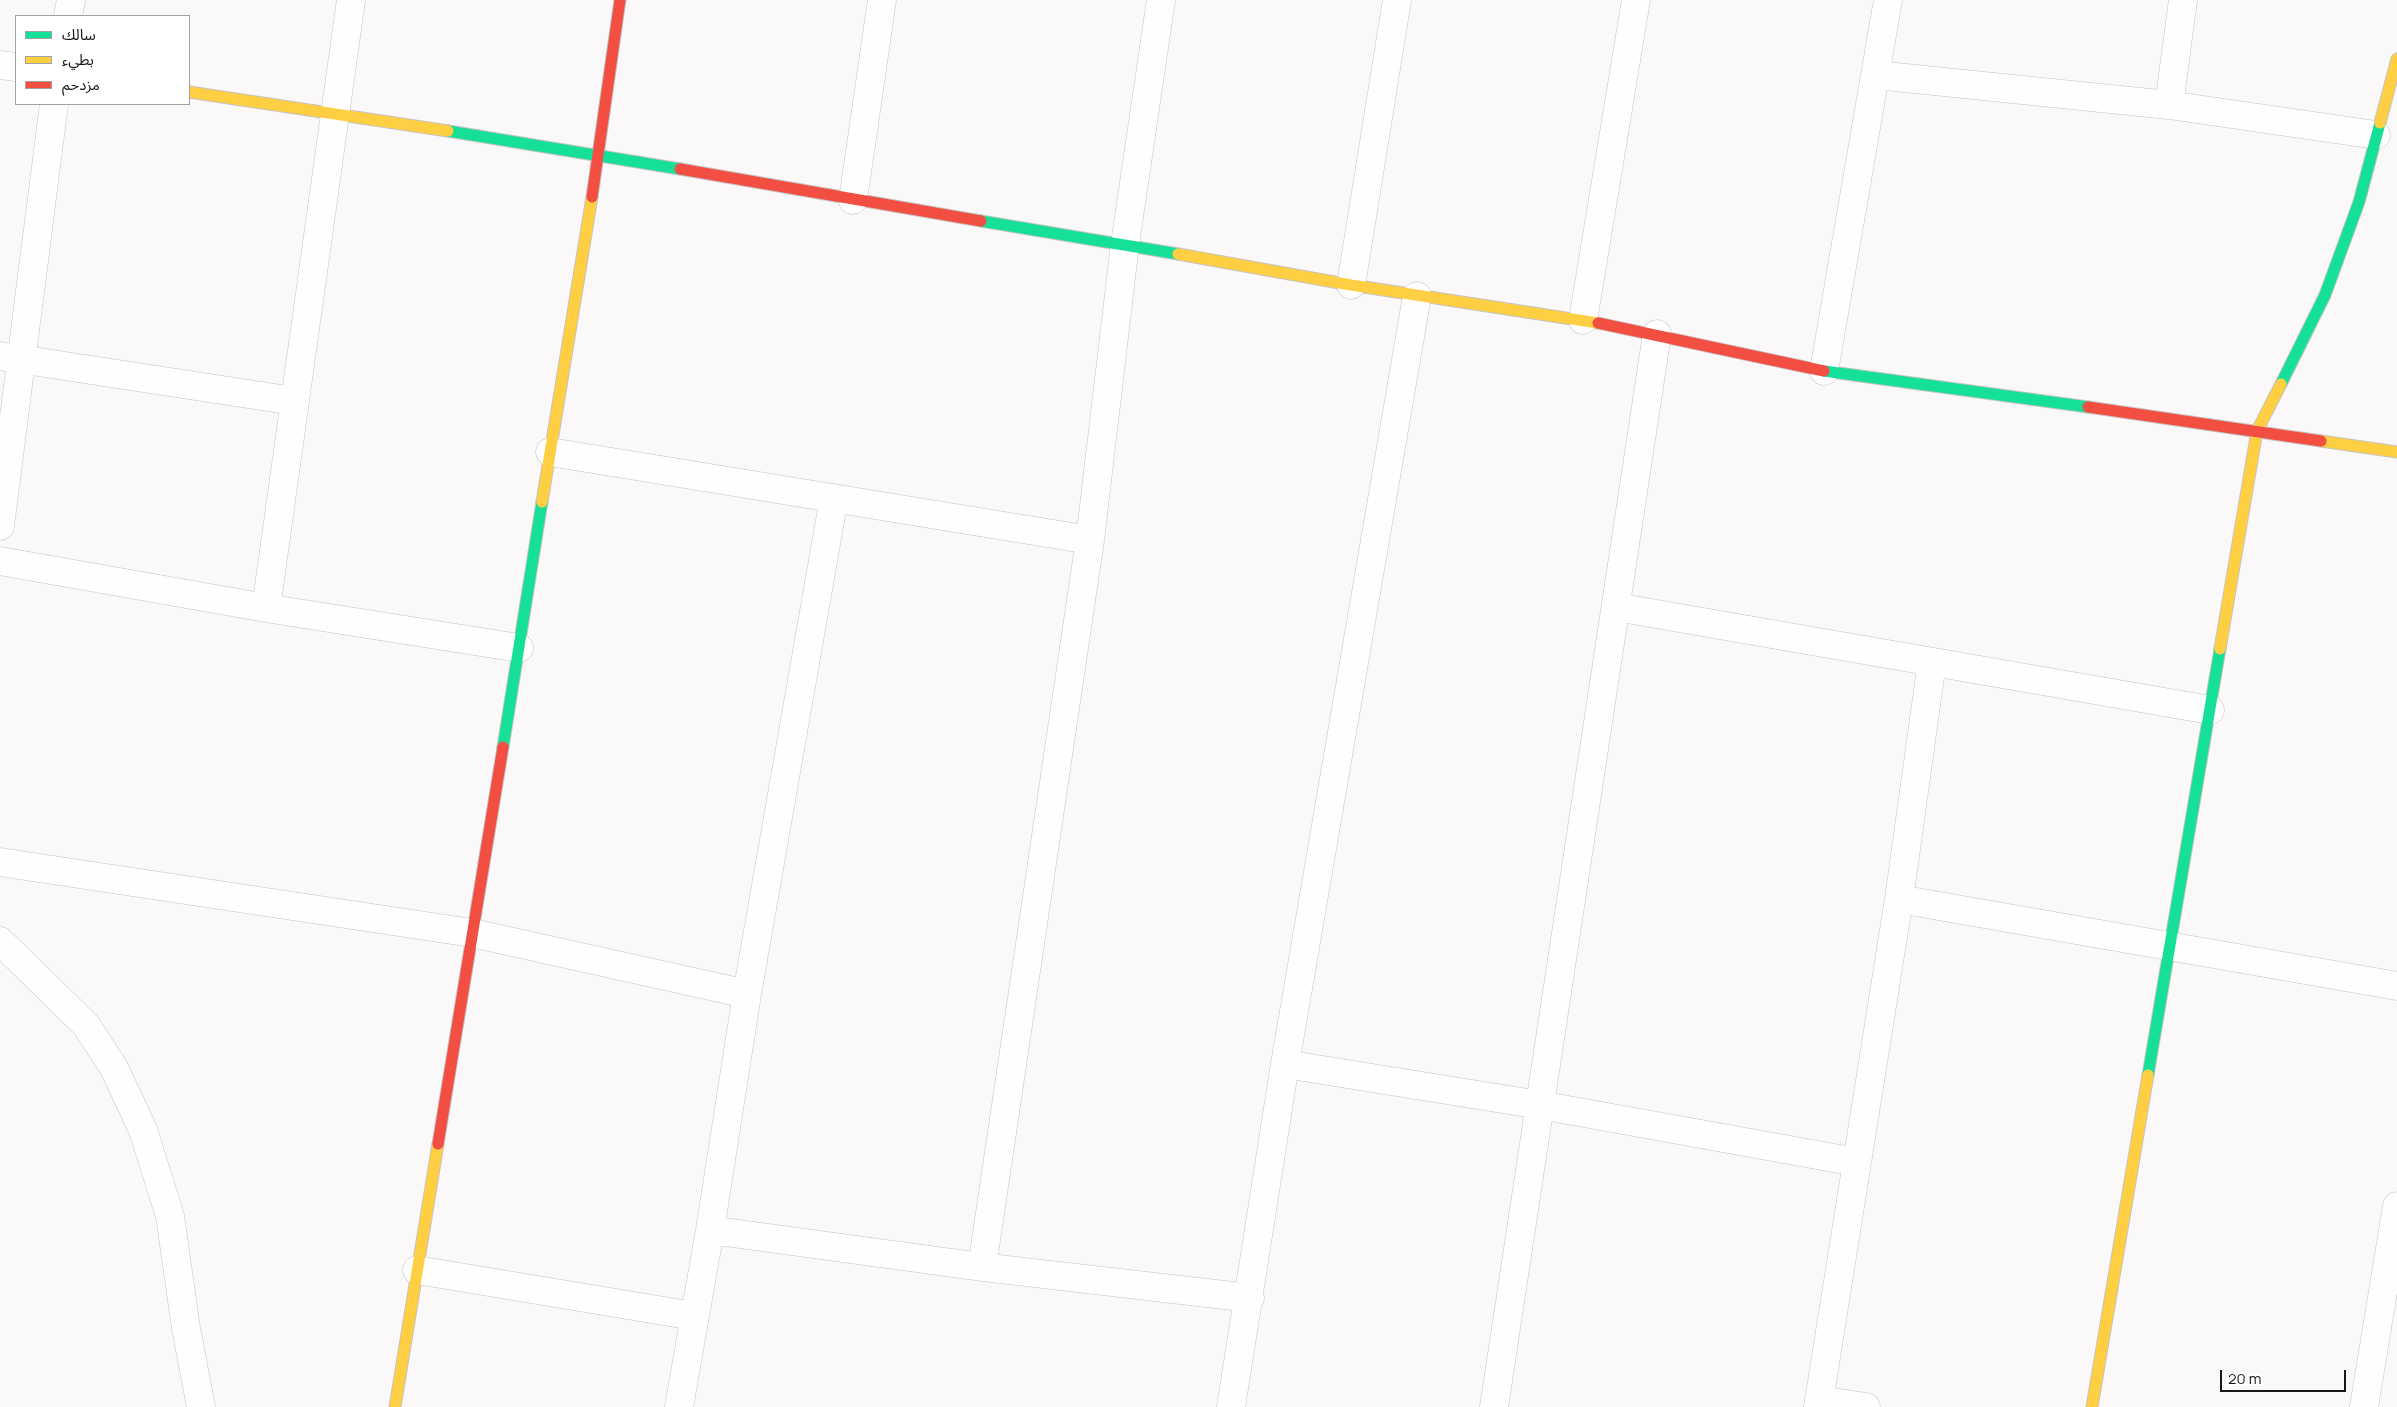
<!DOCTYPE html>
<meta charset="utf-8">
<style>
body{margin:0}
#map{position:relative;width:2397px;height:1407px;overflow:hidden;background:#fbf8f9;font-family:Manrope,"Noto Sans Arabic",sans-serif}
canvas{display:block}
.legend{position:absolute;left:15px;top:15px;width:175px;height:90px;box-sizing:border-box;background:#fff;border:1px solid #a3a2a3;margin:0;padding:6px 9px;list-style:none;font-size:15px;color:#191718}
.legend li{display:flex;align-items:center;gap:10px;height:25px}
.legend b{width:25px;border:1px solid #a3a2a3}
.scale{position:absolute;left:2220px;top:1370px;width:126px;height:22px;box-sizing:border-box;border:2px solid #191718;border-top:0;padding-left:6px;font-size:15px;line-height:18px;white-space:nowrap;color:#191718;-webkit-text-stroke:4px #fff;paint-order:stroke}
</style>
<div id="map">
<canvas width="2397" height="1407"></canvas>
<ul class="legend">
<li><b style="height:6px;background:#16e098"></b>سالك</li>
<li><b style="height:6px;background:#ffcf43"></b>بطيء</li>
<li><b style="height:6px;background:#f24e42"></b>مزدحم</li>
</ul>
<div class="scale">20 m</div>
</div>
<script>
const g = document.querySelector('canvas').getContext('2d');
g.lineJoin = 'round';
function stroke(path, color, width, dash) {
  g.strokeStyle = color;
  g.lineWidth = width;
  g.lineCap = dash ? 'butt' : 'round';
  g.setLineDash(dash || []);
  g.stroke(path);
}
const street = new Path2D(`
 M68,16l3,-16
 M0,65l16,2
 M1876,75l293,30 207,30
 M2169,105l14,-105
 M853,200l29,-200
 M1351,285l46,-285
 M1583,320l53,-320
 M0,356l294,45
 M1824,371l64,-371
 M550,452l540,88
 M0,526l54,-422
 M0,561l266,47 253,40
 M1616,607l594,103
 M266,608l85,-608
 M0,862l472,71 275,61
 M1899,899l498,87
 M0,941l86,84 28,43 29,62 27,86 16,112 15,79
 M1285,1064l255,41 316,57
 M710,1230l272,37 268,31
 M982,1267l108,-727 35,-296 36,-244
 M417,1270l277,46
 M1819,1400l47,7
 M679,1407l31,-177 37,-236 87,-496
 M1231,1407l54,-343 132,-768
 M1494,1407l163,-1073
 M1818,1407l81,-508 33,-237
 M2364,1407l33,-201`);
const fast = new Path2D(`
 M448,131l232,38
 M981,221l197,33
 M1824,371l264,36
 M2281,384l44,-89 34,-93 21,-79
 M503,747l39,-245
 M2148,1075l72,-426`);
const slow = new Path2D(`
 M189,92l259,39
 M2380,123l17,-64
 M1178,254l173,31 247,38
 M2321,441l76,11
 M542,502l50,-305
 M2220,649l37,-218 24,-47
 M395,1407l43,-263
 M2092,1407l56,-332`);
const jam = new Path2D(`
 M680,169l301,52
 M592,197l28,-197
 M1598,323l226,48
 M2088,407l233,34
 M438,1144l65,-397`);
stroke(street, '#c5c3c3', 29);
stroke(fast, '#c5c3c3', 13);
stroke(slow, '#c5c3c3', 13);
stroke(jam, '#c5c3c3', 13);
stroke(street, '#fefefe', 28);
stroke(fast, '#16e098', 11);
stroke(slow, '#ffcf43', 11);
stroke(jam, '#f24e42', 11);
</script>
